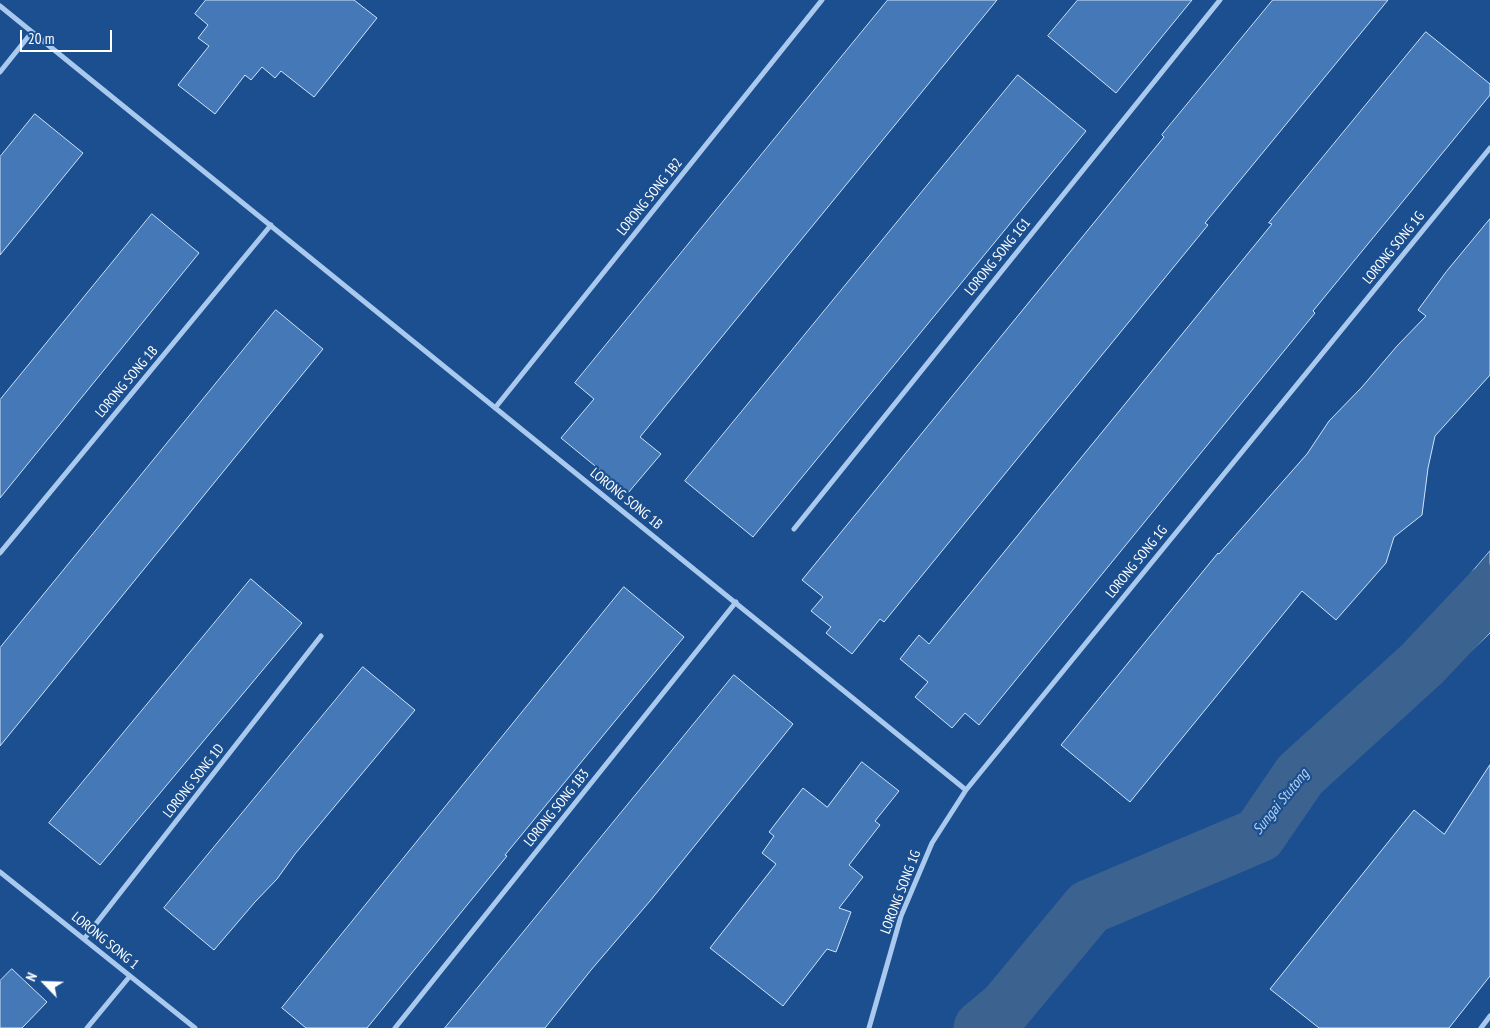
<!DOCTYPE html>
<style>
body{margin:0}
#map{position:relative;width:1490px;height:1028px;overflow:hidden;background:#1b4f8f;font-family:"PT Sans Narrow",sans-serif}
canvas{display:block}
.north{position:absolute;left:20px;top:958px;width:50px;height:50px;-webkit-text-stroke:4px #1b4f8f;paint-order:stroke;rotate:294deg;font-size:14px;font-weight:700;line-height:20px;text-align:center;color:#fff}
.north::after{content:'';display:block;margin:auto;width:18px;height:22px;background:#fff;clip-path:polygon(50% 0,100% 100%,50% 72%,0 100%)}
.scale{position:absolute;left:20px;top:30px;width:92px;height:22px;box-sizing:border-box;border:2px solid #fff;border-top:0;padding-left:6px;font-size:15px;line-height:18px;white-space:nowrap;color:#fff;-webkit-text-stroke:4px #1b4f8f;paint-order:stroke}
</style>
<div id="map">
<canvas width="1490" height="1028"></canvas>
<div class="north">N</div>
<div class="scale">20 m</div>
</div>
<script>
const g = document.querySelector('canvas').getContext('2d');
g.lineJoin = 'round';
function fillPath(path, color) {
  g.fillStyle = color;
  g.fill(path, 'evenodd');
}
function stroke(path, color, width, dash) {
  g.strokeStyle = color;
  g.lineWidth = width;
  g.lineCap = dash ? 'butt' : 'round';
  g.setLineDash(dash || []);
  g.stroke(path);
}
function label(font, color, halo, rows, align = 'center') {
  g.font = font + ' "PT Sans Narrow",sans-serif';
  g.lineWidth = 4.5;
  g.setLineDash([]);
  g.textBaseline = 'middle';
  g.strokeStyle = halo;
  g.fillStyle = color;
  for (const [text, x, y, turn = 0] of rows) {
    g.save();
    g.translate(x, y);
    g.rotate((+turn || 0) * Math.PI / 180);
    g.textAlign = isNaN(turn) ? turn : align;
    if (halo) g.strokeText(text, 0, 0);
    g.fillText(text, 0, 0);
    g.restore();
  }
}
const water = new Path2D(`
 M1490,551v82l-20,19 -47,-22z`);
fillPath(water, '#3c6290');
stroke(water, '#9cc4f0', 1);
stroke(new Path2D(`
 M981,1028l24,-20 84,-101 170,-72 41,-60 122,-111 68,-72`), '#3c6290', 55);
const building = new Path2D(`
 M206,0h148l23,18 -63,79 -33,-26 -6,7 -13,-11 -11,13 -6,-5 -30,39 -37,-29 31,-39 -11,-8 10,-13 -13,-11z
 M888,0h109l-357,437 21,17 -33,39 -67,-55 33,-39 -19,-16z
 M1078,0h114l-76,93 -68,-57z
 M1273,0h115l-183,223 3,2 -324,397 -4,-3 -28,35 -26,-21 5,-6 -20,-16 12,-14 -21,-17 362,-443 -2,-2z
 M1426,32l64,52v11l-177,216 2,2 -336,412 -14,-12 -13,15 -37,-31 13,-15 -28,-23 19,-24 10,9 343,-420 -3,-1z
 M1018,75l68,56 -333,406 -68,-56z
 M35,114l48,39 -83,102v-98z
 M152,214l47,39 -199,245v-98z
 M1490,219v156l-55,61 -7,32 -6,47 -28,22 -8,26 -50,57 -34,-29 -172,211 -69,-57 157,-192 1,1 88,-100 22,-33 33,-34 35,-41 29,-30 -8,-6 28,-38z
 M276,310l47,39 -323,397v-98z
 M251,579l51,44 -202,242 -51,-42z
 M624,587l60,50 -179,218 2,1 -140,172h-61l-24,-20z
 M363,667l52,43 -120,144 -18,25 -22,23 -41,48 -50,-42z
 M734,675l59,49 -143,177 -59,69 -46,58h-100z
 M862,762l37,29 -24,30 5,4 -31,40 14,12 -24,31 12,4 -15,40 -9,-3 -44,57 -73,-58 66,-84 -14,-11 12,-17 -5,-4 34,-44 24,19z
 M1490,765v211l-41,52h-130l-49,-39 144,-179 30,24z
 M12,969l35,33 -25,26h-22v-47z`);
fillPath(building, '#4478b7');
stroke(building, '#cfe3fa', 1);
stroke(new Path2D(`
 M0,6l966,784
 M0,72l32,-40
 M495,408l327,-408
 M794,529l426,-529
 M0,553l271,-328
 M0,872l195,156
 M84,939l237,-303
 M87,1028l43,-52
 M395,1028l341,-426
 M869,1028l32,-112 31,-73 34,-53 524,-642
 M1481,1028l9,-12`), '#a9c9ee', 5);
label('14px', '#fff', '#1b4f8f', [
 ["LORONG SONG 1B2",650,197,-51],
 ["LORONG SONG 1G",1394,248,-51],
 ["LORONG SONG 1G1",998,257,-51],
 ["LORONG SONG 1B",127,382,-50],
 ["LORONG SONG 1B",626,499,39],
 ["LORONG SONG 1G",1137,562,-51],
 ["LORONG SONG 1D",194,781,-52],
 ["LORONG SONG 1B3",557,808,-51],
 ["LORONG SONG 1G",901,892,-69],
 ["LORONG SONG 1",105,941,39]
]);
label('italic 15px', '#b5d3f5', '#1b4f8f', [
 ["Sungai Stutong",1281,802,-51]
]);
</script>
